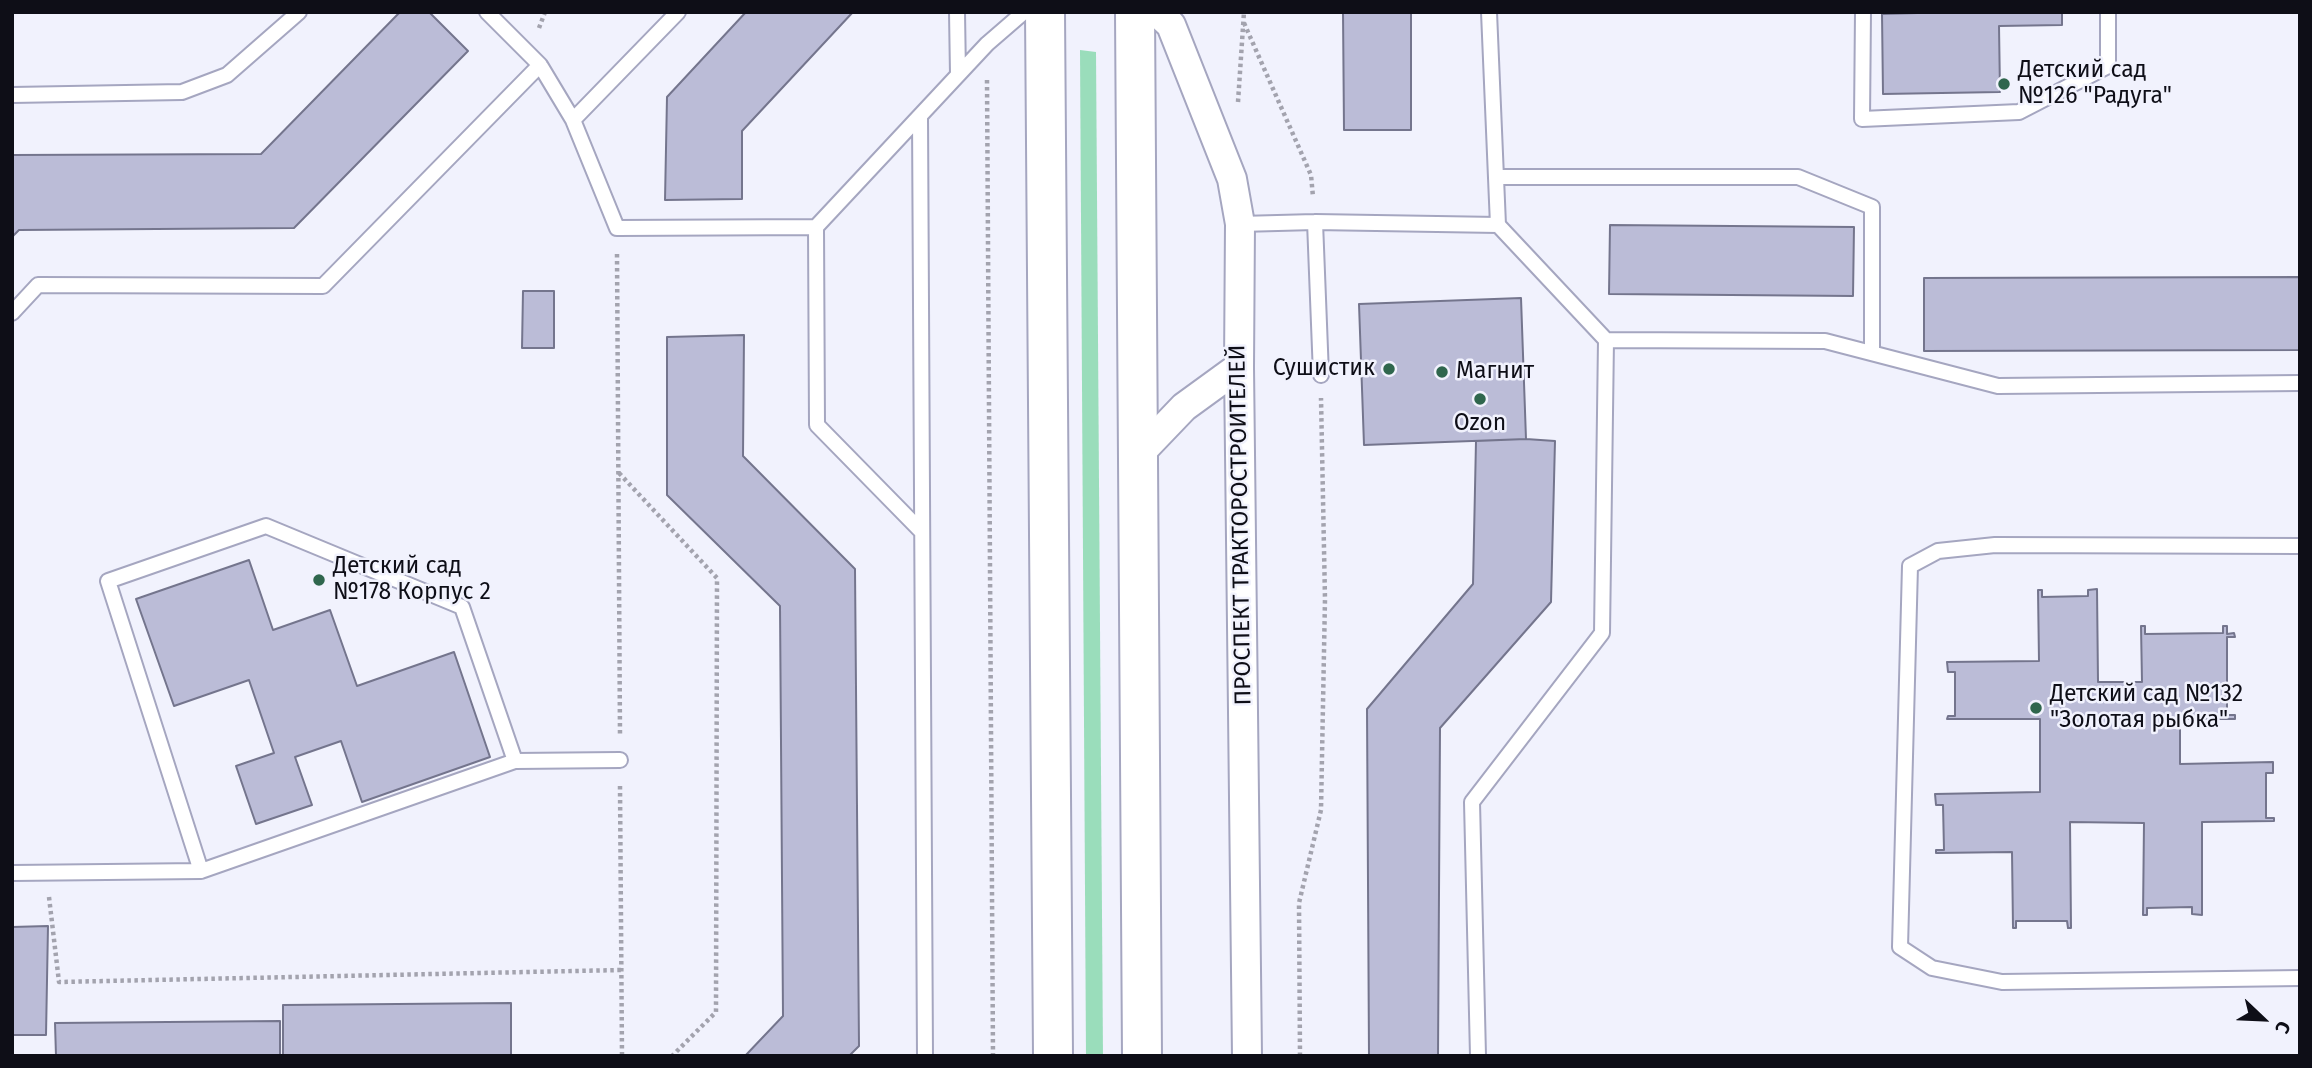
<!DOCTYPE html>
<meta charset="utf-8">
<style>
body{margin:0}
#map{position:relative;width:2312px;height:1068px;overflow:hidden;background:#f1f2fd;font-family:"Fira Sans",sans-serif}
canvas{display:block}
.frame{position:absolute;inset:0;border:14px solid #0e0e17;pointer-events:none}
.north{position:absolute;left:2228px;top:984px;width:70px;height:70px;-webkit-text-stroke:5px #f1f2fd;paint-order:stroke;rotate:113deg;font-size:19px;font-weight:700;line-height:28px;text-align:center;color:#0e0e17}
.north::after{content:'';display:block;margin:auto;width:24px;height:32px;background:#0e0e17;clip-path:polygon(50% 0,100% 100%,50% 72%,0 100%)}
</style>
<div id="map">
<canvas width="2312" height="1068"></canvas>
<div class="frame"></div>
<div class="north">С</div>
</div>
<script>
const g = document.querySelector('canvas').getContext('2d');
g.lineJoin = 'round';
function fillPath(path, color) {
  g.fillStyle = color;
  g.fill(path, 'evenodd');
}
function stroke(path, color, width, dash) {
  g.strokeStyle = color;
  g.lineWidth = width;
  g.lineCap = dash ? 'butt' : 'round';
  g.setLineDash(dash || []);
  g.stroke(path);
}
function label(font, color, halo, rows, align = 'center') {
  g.font = font + ' "Fira Sans",sans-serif';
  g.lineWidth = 5;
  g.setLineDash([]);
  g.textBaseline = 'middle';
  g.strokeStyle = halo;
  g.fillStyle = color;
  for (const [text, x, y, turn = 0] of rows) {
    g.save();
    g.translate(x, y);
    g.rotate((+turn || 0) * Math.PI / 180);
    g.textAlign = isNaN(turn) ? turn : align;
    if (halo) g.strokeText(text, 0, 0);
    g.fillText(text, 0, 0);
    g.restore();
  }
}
fillPath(new Path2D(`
 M1080,50l16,2 7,1004h-17z`), '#9addbb');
const building = new Path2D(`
 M400,12h29l39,39 -174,177 -275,2 -7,7v-82l249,-1z
 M746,12h107l-111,119v68l-77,1 2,-103z
 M1343,12h68v118h-67z
 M1953,12h109v13l-63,1 1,66 -117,2 -1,-80z
 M1610,225l244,2 -1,69 -244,-2z
 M2300,277v73l-376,1v-73z
 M523,291h31v57h-32z
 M1521,298l5,141 -162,6 -5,-141z
 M744,335l-1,121 112,113 4,477 -10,10h-104l38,-40 -3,-410 -113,-111v-158z
 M1526,439l29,2 -4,161 -111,126 -2,328h-69l-2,-347 106,-125 3,-143z
 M249,560l24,70 57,-20 27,76 97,-34 36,105 -128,45 -21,-61 -46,16 17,48 -56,19 -20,-58 38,-13 -25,-73 -75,26 -38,-107z
 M2097,589l1,93h44l-1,-56h4v8l78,-1v-7h4v8l7,-1 1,4h-8v78h8v4h-55v45l93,-2v11h-7v45h8v3l-72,1v93l-10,-1v-7l-45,1v7h-4l1,-92 -74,-1 1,106h-3l-1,-7h-51v7h-3l-1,-76 -76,1v-3h8l-1,-45h-7l-1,-11 105,-2v-73h-93l1,-3h7v-44h-7l-1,-10 92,-1 -1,-71h4v7l46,-1v-6z
 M48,926l-2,109h-34v-108z
 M511,1003v53h-228v-51z
 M280,1021v35h-224l-1,-33z`);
fillPath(building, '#bbbcd7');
stroke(building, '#74758d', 2);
const service = new Path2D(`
 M957,12l1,63
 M1863,12l-1,107 157,-7 89,-46v-54
 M540,65l33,55 44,108 199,-1 1,198 105,107
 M12,95l170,-3 45,-17 72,-63
 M920,116l5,940
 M573,120l105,-108
 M1496,177h302l74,30v146
 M1315,222l6,153
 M1240,224l75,-2 183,3 -9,-213
 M1498,225l108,115 219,1 173,45 302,-3
 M816,227l171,-183 37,-32
 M12,313l26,-28 285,1 217,-221 -53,-53
 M2300,546l-305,-1 -57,6 -28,15 -10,381 32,21 70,14 298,-4
 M201,871l-93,-290 158,-55 196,81 53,154 105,-1
 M12,873l189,-2 314,-110
 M1478,1056l-6,-254 130,-169 4,-293`);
const minor = new Path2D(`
 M1157,12l14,13 61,154 8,45 -1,143 8,689
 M1138,455l46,-48 55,-40`);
const primary = new Path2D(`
 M1045,12l8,1044
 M1135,12l7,1044`);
stroke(service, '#a5a6c0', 18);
stroke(minor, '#a5a6c0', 32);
stroke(primary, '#a5a6c0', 42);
stroke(new Path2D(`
 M1244,23l67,152 2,22
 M539,28l6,-16
 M987,80l6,976
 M1238,102l6,-90
 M617,254l3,481
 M619,473l98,105 -1,434 -44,44
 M620,786l2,270
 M49,897l10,85 562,-12
 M1300,1056l-1,-153 22,-93 4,-211 -4,-201`), '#a3a3ae', 4.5, [3.5, 3.5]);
stroke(service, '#fff', 14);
stroke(minor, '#fff', 28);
stroke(primary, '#fff', 38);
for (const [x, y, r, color] of [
 [2004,84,7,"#2f664d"],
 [1389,369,7,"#2f664d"],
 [1442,372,7,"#2f664d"],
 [1480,399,7,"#2f664d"],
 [319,580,7,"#2f664d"],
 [2036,708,7,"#2f664d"]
]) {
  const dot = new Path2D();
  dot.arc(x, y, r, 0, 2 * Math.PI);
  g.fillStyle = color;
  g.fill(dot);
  stroke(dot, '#f1f2fd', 2.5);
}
label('23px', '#0e0e17', '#f1f2fd', [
 ["Детский сад",2018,71],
 ["№126 \"Радуга\"",2018,97],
 ["Сушистик",1375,369,"right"],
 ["Магнит",1456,372],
 ["Ozon",1480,424,"center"],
 ["Детский сад",333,567],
 ["№178 Корпус 2",333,593],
 ["Детский сад №132",2050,695],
 ["\"Золотая рыбка\"",2050,721]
], 'left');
label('23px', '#0e0e17', '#f1f2fd', [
 ["ПРОСПЕКТ ТРАКТОРОСТРОИТЕЛЕЙ",1241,525,-91]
]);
</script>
